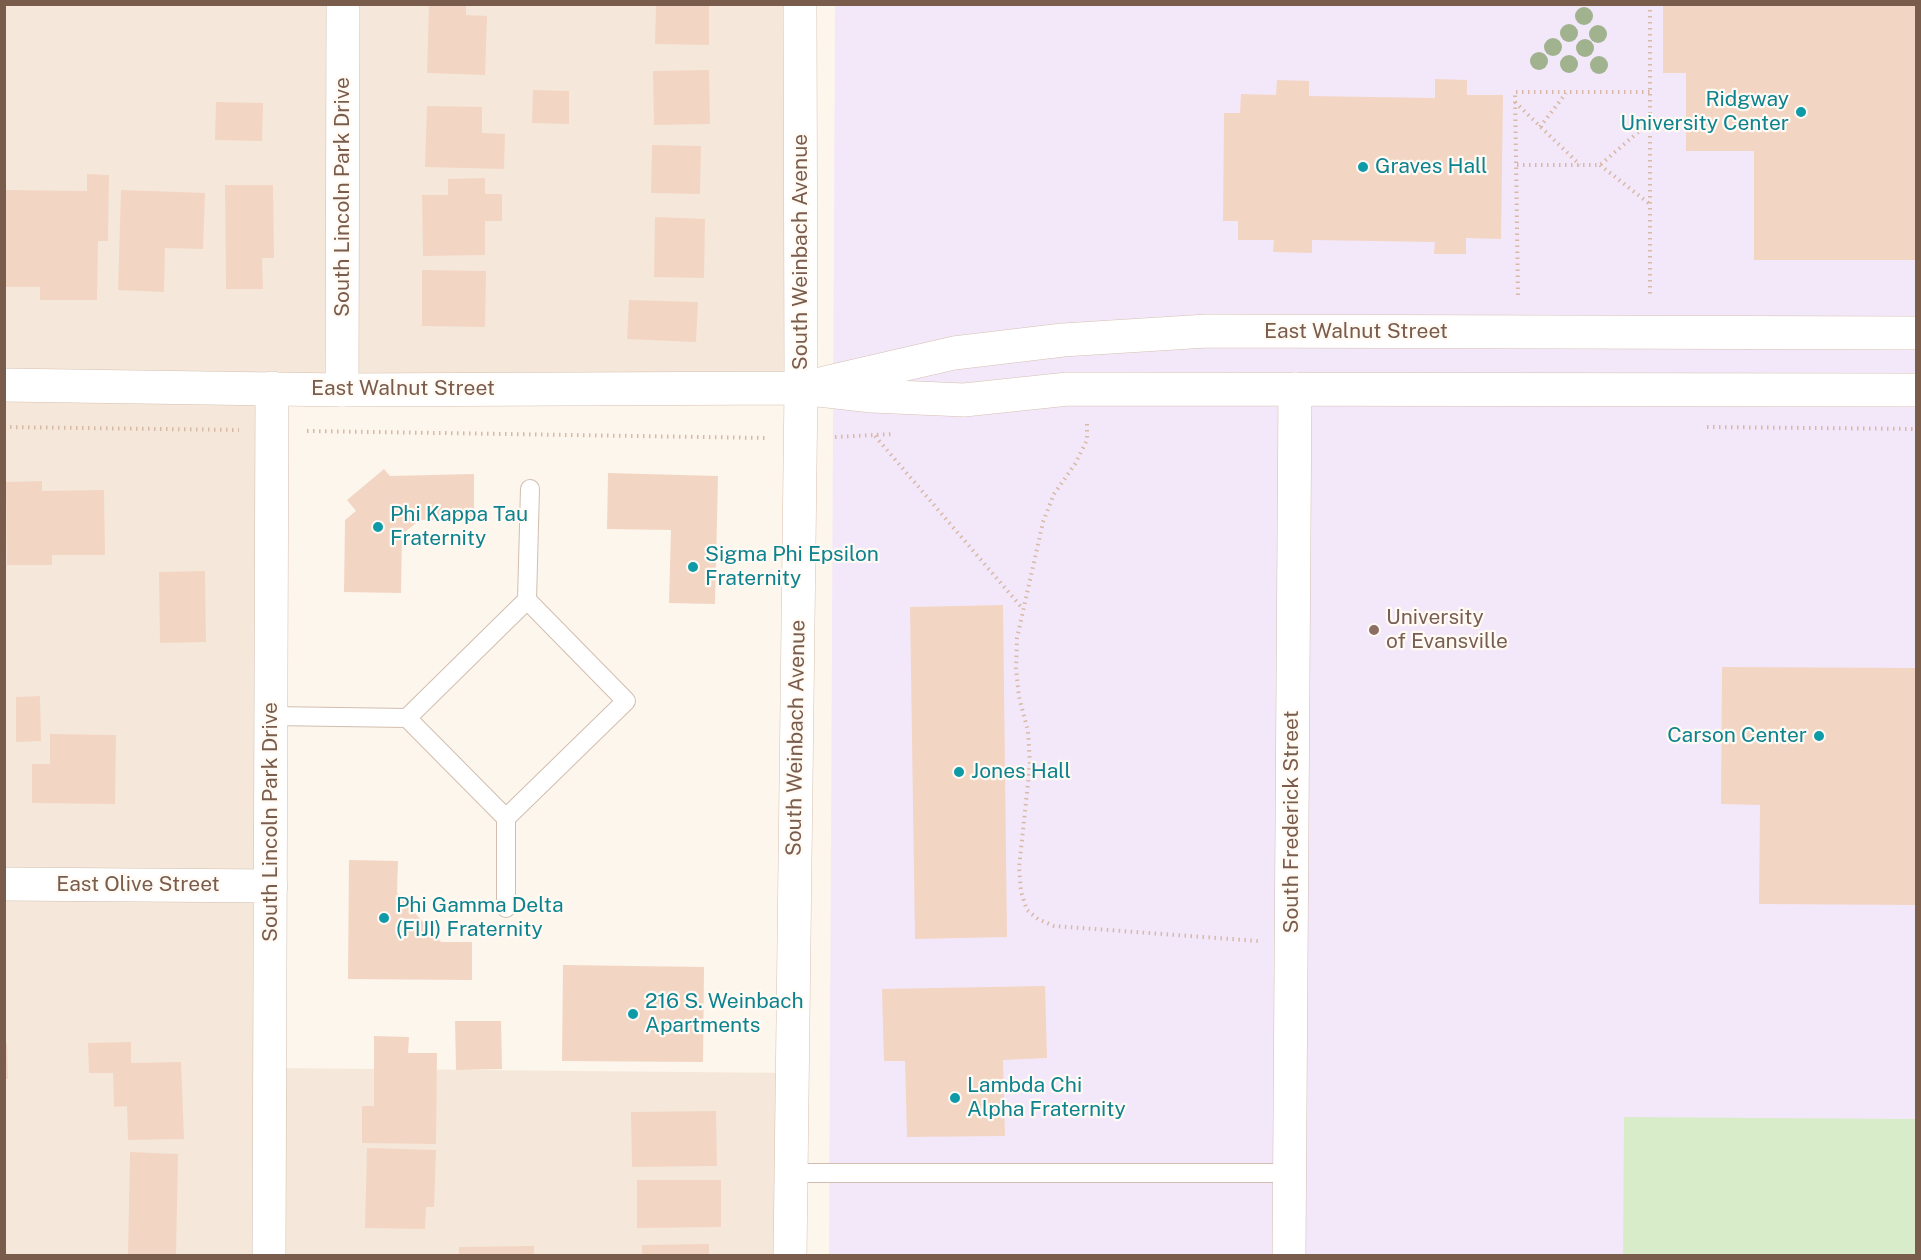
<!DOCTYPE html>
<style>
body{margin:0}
#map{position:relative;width:1921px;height:1260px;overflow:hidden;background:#fdf6ec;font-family:"Public Sans",sans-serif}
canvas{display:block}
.frame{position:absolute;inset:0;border:6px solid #7a5c4d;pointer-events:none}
</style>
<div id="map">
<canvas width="1921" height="1260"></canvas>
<div class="frame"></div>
</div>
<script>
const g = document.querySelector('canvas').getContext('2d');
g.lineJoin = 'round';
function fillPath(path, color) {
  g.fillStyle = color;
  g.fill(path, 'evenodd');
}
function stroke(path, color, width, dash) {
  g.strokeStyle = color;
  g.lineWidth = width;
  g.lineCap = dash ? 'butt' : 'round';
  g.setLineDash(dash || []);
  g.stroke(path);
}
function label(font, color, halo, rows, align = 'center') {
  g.font = font + ' "Public Sans",sans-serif';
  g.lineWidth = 4.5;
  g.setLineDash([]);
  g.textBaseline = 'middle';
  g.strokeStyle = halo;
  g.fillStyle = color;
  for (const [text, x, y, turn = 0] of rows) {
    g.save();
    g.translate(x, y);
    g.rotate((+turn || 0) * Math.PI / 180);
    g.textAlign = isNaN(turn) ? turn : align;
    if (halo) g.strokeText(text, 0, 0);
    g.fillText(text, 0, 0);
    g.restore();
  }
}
fillPath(new Path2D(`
 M5,5h795l1,383 -796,-6z
 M5,385l267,3 -2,680 521,5 -1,182 -785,1z`), '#f5e8da');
fillPath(new Path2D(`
 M835,5h1081v1250h-1087z`), '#f3e8fa');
fillPath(new Path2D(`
 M1624,1117l292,2v136h-293z`), '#d8ecc9');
fillPath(new Path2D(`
 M429,4l37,1v10l21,1 -2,59 -58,-2z
 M656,4h53v41l-54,-1z
 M1663,4h253v256h-162v-109h-68v-78h-23z
 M709,70l1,54 -56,1 -1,-54z
 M1435,79l32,1v15h36l-2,144 -35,-1v16h-32l1,-12 -123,-2v13l-39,-1 1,-12h-36v-19h-15l1,-108h16l1,-19 35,1 1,-15 32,1v15l126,2z
 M533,90l36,1v33l-37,-1z
 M216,102l47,1 -1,38 -47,-1z
 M427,106l55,1v26l23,1 -1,35 -79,-2z
 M652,145l49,1 -1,48 -49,-1z
 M87,174l22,1 -1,66h-10l-1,59h-57v-13h-36v-97l83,1z
 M485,178v16h17v27h-17v34l-62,1 -1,-61h26v-16z
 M225,185h48l1,73h-12l1,31h-37z
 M121,190l84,3 -2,56 -38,-1 -1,44 -46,-2z
 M655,217l50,2 -1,59 -50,-1z
 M422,270l64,1 -1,56 -63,-1z
 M629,300l69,2 -2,40 -69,-3z
 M384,469l6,7 84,-2v45l-54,1 -18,14 -1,59 -57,-1 1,-72 11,-9 -9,-11z
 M608,473l110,3 -3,128 -46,-1 2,-73 -64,-1z
 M42,481v10l62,-1 1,65h-53v10h-45l-1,-83z
 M205,571l1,71 -46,1 -1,-71z
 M1003,605l4,332 -92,2 -5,-332z
 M1722,667l194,1v237l-157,-1 1,-99 -39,-1z
 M40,696l1,45 -25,1v-45z
 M50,734l66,1 -1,69 -83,-1v-39h18z
 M349,860l49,1 -1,32 44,49h31v38l-124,-1z
 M563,965l141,2 -1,95 -141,-1z
 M1045,986l2,72 -44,2 2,76 -98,1 -2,-76h-21l-2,-72z
 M455,1021h46l1,48 -46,1z
 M374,1036l35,1 -1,16h29l-1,91 -74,-1v-37h12z
 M131,1042v21l50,-1 3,77 -56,1 -1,-34 -13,1 -1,-34h-24l-1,-30z
 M4,1043h3l1,36h-4z
 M716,1111l1,55 -85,1 -1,-55z
 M367,1148l69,2 -2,57h-8l-1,22 -60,-1z
 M130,1152l48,2 -2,102h-48z
 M637,1180h84v47l-84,1z
 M709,1244v12h-67v-11z
 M534,1246v10h-75v-9z`), '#f3d5c3');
const lane = new Path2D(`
 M527,600l3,-111
 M271,716l136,2 120,-118 99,101 -120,117 -99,-100
 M506,818v90
 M790,1173h500`);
const street = new Path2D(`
 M342,390l1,-386
 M4,884l267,2
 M269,1256l3,-868
 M1289,1256l6,-867`);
const secondary = new Path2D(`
 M824,383l130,-30 109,-13 144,-9 709,2
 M4,385l338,5 459,-2 71,8 92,4 104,-11 848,1
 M790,1256l11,-868 -1,-384`);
stroke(lane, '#d1beb0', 20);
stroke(street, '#d1beb0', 34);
stroke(secondary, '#d6c0b0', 34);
stroke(new Path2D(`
 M1650,4v293
 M1515,102l65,63
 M1540,127l26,-34
 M1517,165h83l51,-44
 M1600,165l51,40
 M1518,295l-3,-203h135
 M1087,424v16l-12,24 -21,30 -11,28 -26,116 -1,31 3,28 9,34 2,33 -11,104 2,24 6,18 11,9 16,7 204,15
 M4,427l235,3
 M1707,427l209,2
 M307,431l460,7
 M875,436l148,173
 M835,437l58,-3`), '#d9b8a5', 4, [1.5, 4.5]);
stroke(lane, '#fff', 18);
stroke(street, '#fff', 33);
stroke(secondary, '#fff', 33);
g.fillStyle = '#a0b28e';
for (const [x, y] of [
 [1584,16],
 [1569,33],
 [1598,34],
 [1553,47],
 [1585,48],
 [1539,61],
 [1569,64],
 [1599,65]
]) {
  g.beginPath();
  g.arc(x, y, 9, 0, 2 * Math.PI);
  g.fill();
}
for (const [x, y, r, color] of [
 [1801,112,6,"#0f9aa8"],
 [1363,167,6,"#0f9aa8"],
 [378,527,6,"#0f9aa8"],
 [693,567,6,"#0f9aa8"],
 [1374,630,6,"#8d6e63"],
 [1819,736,6,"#0f9aa8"],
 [959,772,6,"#0f9aa8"],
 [384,918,6,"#0f9aa8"],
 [633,1014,6,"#0f9aa8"],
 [955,1098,6,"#0f9aa8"]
]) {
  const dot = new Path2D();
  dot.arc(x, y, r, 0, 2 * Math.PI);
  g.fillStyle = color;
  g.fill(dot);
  stroke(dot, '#fffaf3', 2);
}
label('21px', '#0d838f', '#fffaf3', [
 ["Ridgway",1789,100,"right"],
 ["University Center",1789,124,"right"],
 ["Graves Hall",1375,167],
 ["Phi Kappa Tau",390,515],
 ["Fraternity",390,539],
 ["Sigma Phi Epsilon",705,555],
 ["Fraternity",705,579],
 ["Carson Center",1807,736,"right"],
 ["Jones Hall",971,772],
 ["Phi Gamma Delta",396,906],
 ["(FIJI) Fraternity",396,930],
 ["216 S. Weinbach",645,1002],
 ["Apartments",645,1026],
 ["Lambda Chi",967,1086],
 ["Alpha Fraternity",967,1110]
], 'left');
label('21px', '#7a5c4d', '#fffaf3', [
 ["South Lincoln Park Drive",343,197,-90],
 ["South Weinbach Avenue",801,252,-90],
 ["East Walnut Street",1356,332],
 ["East Walnut Street",403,389],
 ["South Weinbach Avenue",796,738,-89],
 ["South Lincoln Park Drive",271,822,-90],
 ["South Frederick Street",1292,822,-90],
 ["East Olive Street",138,885]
]);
label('21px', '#785e54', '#fffaf3', [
 ["University",1386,618],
 ["of Evansville",1386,642]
], 'left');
</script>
